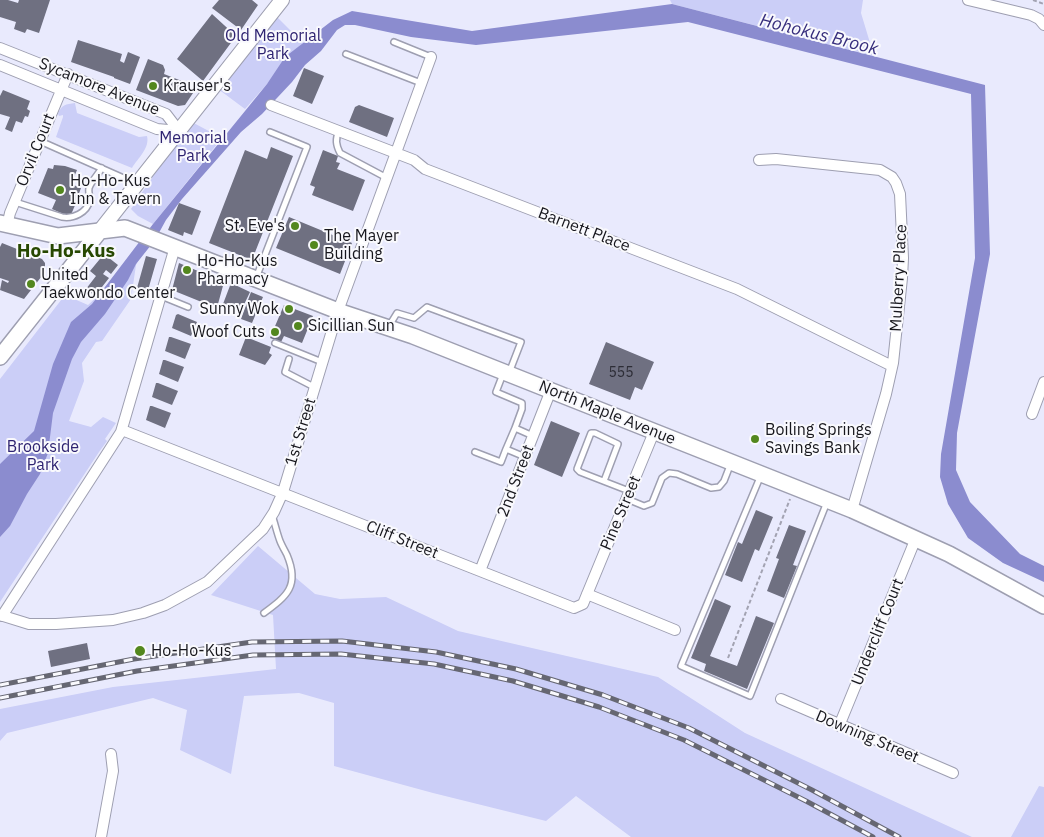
<!DOCTYPE html>
<style>
body{margin:0}
canvas{display:block;background:#e9eafd}
</style>
<canvas width="1044" height="837"></canvas>
<script>
const g = document.querySelector('canvas').getContext('2d');
g.lineJoin = 'round';
function fillPath(path, color) {
  g.fillStyle = color;
  g.fill(path, 'evenodd');
}
function stroke(path, color, width, dash) {
  g.strokeStyle = color;
  g.lineWidth = width;
  g.lineCap = dash ? 'butt' : 'round';
  g.setLineDash(dash || []);
  g.stroke(path);
}
function label(font, color, halo, rows, align = 'center') {
  g.font = font + ' "IBM Plex Sans",sans-serif';
  g.lineWidth = 4;
  g.setLineDash([]);
  g.textBaseline = 'middle';
  g.strokeStyle = halo;
  g.fillStyle = color;
  for (const [text, x, y, turn = 0] of rows) {
    g.save();
    g.translate(x, y);
    g.rotate((+turn || 0) * Math.PI / 180);
    g.textAlign = isNaN(turn) ? turn : align;
    if (halo) g.strokeText(text, 0, 0);
    g.fillText(text, 0, 0);
    g.restore();
  }
}
fillPath(new Path2D(`
 M670,0h193l-2,13 13,43 -202,-52z
 M272,12l31,31 -58,66 -31,-23z
 M75,103l2,10 62,24 8,-1c3,12 -9,22 -15,32l-76,-31 7,-20v-2l-4,1 -1,-2c3,-9 8,-10 17,-11z
 M188,120l34,18 -69,86 -15,-8 -7,-7 51,-76z
 M138,261l-2,4 -5,34 -29,42 -6,1 -14,21 2,18 -15,40 22,6 12,-10 13,6 -11,16 2,2 -8,11 -99,150v-223l65,-84 23,10 13,-12 12,-8z
 M258,546l57,48 25,5 46,-2 72,34 200,46 87,56 227,104h-341l-55,-41 -30,25 -113,-28 -99,-27v-63l-35,-10 -55,3 -13,78 -51,-24 7,-40 -34,-12 -146,35 -7,8v-32l113,-22 163,-18 -3,-54 -62,-20z
 M1039,786l5,1v50h-33z`), '#cbcef7');
fillPath(new Path2D(`
 M672,4l313,81 5,169 -33,179 -1,37 14,32 50,52 24,12v16l-41,-19 -35,-25 -20,-34 -8,-27 1,-23 34,-196 -4,-164 -283,-72 -212,23 -65,-8 -56,-12h-10l-8,5 -16,21 -16,14 -13,17 -30,32 -21,18 -59,67 -16,21 -11,20 -19,24 -8,16 -23,34 -24,28 -9,17 -19,54 -5,40 -8,21 -13,20 -17,32 -10,11v-73l34,-33 19,-67 18,-42 21,-18 61,-80 114,-140 18,-27 48,-37 19,-9 120,20z`), '#8b8ccf');
fillPath(new Path2D(`
 M0,0h8l10,3 1,-3h31l-11,33 -12,-4 -2,4 -11,-4 2,-7 -16,-5z
 M219,0h33l6,5 -17,25 -29,-22z
 M212,14l24,22 -33,45 -26,-22z
 M78,40l44,14 -2,7 4,2 4,-11 12,5 -10,27 -16,-6v-1l-43,-15z
 M148,59l15,6 2,5 -1,4 33,13 -12,18 -7,1 -42,-16z
 M304,68l20,8 -12,28 -19,-8z
 M3,90l27,11 -3,8 3,2 -2,6 -3,-1 -3,7 -6,-2 -4,11 -7,-3 5,-12 -10,-3v-18z
 M359,105l35,13 -7,19 -38,-15 6,-15z
 M271,147l22,9 -41,104 -43,-17 36,-93 22,9z
 M323,150l15,6 -2,6 4,1 -3,6 28,11 -12,31 -41,-16 3,-8 -5,-2z
 M54,165l11,1 12,4 -6,14 10,4 -3,8 3,2 -2,6 -3,-1 -6,14 -18,-8 4,-9 -18,-7 10,-25 5,1z
 M179,203l22,8 -9,24 -8,-3 -1,4 -15,-6z
 M289,217l63,26 -12,31 -64,-26z
 M2,243l40,16 3,4v9l-21,27 -24,-9 2,-10 6,3 1,-2 -9,-3v-31z
 M104,254l14,11 -7,9 -5,-4 -3,4 6,4 -14,18 -9,-7 10,-13 -6,-5z
 M146,256l11,3 -11,38 -7,-2 2,-6 -4,-1z
 M179,263l45,19 -9,33 -8,-2 2,-8 -37,-15z
 M231,283l19,9 -9,19 -18,-7z
 M251,292l12,5 -11,26 -11,-4z
 M284,305l29,11 -11,27 -18,-7 -3,6 -11,-4z
 M178,314l19,8 -6,14 -19,-8 4,-13z
 M169,337h2l20,7 -6,15 -20,-8z
 M246,337l25,10 -2,6 3,2 -7,10 -26,-10z
 M606,342l48,20 -12,28 -7,-3 -5,13 -41,-16z
 M163,360h2l19,7 -6,15 -19,-8z
 M156,383h2l20,8 -6,14 -20,-8z
 M150,406h2l19,7 -6,15 -19,-8z
 M551,421l29,12 -18,44 -28,-12z
 M756,510l17,7 -14,34 -4,-2 -13,33 -17,-7 13,-33 4,2z
 M789,525l17,6 -13,34 4,1 -13,32 -17,-7 12,-32 -3,-1z
 M715,599l16,7 -21,50 27,10 19,-50 18,7 -27,66 -43,-18 2,-7 -15,-6z
 M87,643l3,16 -39,8 -3,-16z`), '#6f7081');
const lane = new Path2D(`
 M394,42l37,15
 M346,54l75,29
 M339,131c-4,8 -3,14 1,22l47,25
 M40,141l97,43
 M15,202l47,15c11,2 25,-4 28,-17 0,-3 -2,-8 -1,-12 2,-6 9,-14 13,-20
 M256,278l51,-131 -37,-15
 M161,296l27,11
 M389,326l8,-13 17,5 13,-11 94,35 -12,31
 M275,343l47,19
 M289,359l-4,13 29,15
 M503,374l-7,18 26,11v6l-7,19
 M475,452l26,10 5,-13
 M525,457l-19,-8 9,-21 18,8
 M761,475l-80,191 69,30 77,-194
 M604,481l14,-37 -23,-11h-4l-14,36 3,3 49,19
 M627,499l17,7 8,-3 10,-25 7,-5 8,1 34,14 8,-1 5,-6 7,-18
 M264,613c23,-17 36,-27 23,-58 -2,-4 -5,-9 -7,-14 -3,-8 -5,-17 -8,-26`);
const street = new Path2D(`
 M968,0l63,15 8,4 5,6
 M0,48l166,66 13,17
 M0,65l157,64 22,2
 M271,105l143,55 11,9 312,120 155,77
 M759,160l17,-1 104,11 12,7 4,6 4,11 3,64 -1,20 -9,85 -7,31 -34,116
 M7,226l3,-13 58,-139
 M1032,414l12,-32
 M122,430l452,178 9,-4 71,-172
 M480,571l71,-181
 M587,594l88,36
 M0,615l29,9h27l57,-4 30,-7 22,-8 42,-23 40,-38 16,-15 11,-17 9,-20 55,-181 93,-254
 M2,616l119,-184 54,-185
 M781,699l172,74
 M839,726l77,-188
 M101,837l12,-66 -2,-17`);
const secondary = new Path2D(`
 M99,232l183,-232`);
const primary = new Path2D(`
 M0,223l58,13 67,-8 213,83 75,25 439,174 97,44 95,52
 M0,357l99,-125`);
stroke(lane, '#9e9fb1', 8);
stroke(street, '#9e9fb1', 12);
stroke(secondary, '#9e9fb1', 16);
stroke(primary, '#9e9fb1', 18);
stroke(new Path2D(`
 M1033,0l11,4
 M728,658l62,-159`), '#a3a3b2', 2, [4, 2.5]);
stroke(lane, '#fff', 5);
stroke(street, '#fff', 10);
stroke(secondary, '#fff', 14);
stroke(primary, '#fff', 15);
const rail = new Path2D(`
 M0,685l134,-26 118,-17 90,-1 94,11 80,17 87,26 86,33 123,62 87,47
 M0,698l137,-27 116,-16 88,-1 93,10 79,17 86,26 85,33 122,61 67,36`);
stroke(rail, '#666772', 5);
stroke(rail, '#f9f9fd', 3, [9]);
for (const [x, y, r, color] of [
 [153,86,5,"#53871e"],
 [60,190,5,"#53871e"],
 [295,226,5,"#53871e"],
 [314,245,5,"#53871e"],
 [187,270,5,"#53871e"],
 [31,284,5,"#53871e"],
 [289,309,5,"#53871e"],
 [298,326,5,"#53871e"],
 [275,332,5,"#53871e"],
 [755,439,5,"#53871e"],
 [140,651,6,"#53871e"]
]) {
  const dot = new Path2D();
  dot.arc(x, y, r, 0, 2 * Math.PI);
  g.fillStyle = color;
  g.fill(dot);
  stroke(dot, '#f9f9fd', 2);
}
label('14px', '#2d2d36', null, [
 ["555",621,373]
]);
label('16px', '#2e2371', '#f9f9fd', [
 ["Old Memorial",273,36],
 ["Park",273,54],
 ["Memorial",193,138],
 ["Park",193,156],
 ["Brookside",43,447],
 ["Park",43,465]
]);
label('16px', '#17171d', '#f9f9fd', [
 ["Krauser's",163,86],
 ["Ho-Ho-Kus",70,181],
 ["Inn & Tavern",70,199],
 ["St. Eve's",285,226,"right"],
 ["The Mayer",324,236],
 ["Building",324,254],
 ["Ho-Ho-Kus",197,261],
 ["Pharmacy",197,279],
 ["United",41,275],
 ["Taekwondo Center",41,293],
 ["Sunny Wok",279,309,"right"],
 ["Sicillian Sun",308,326],
 ["Woof Cuts",265,332,"right"],
 ["Boiling Springs",765,430],
 ["Savings Bank",765,448],
 ["Ho-Ho-Kus",151,651]
], 'left');
label('16px', '#17171d', '#f9f9fd', [
 ["Sycamore Avenue",99,87,22],
 ["Orvil Court",36,150,-68],
 ["Barnett Place",584,230,21],
 ["Mulberry Place",899,278,-87],
 ["North Maple Avenue",607,413,22],
 ["1st Street",301,432,-73],
 ["2nd Street",516,481,-69],
 ["Pine Street",621,513,-67],
 ["Cliff Street",402,540,22],
 ["Undercliff Court",878,632,-68],
 ["Downing Street",867,737,23]
]);
label('italic 18px', '#372e7d', '#f9f9fd', [
 ["Hohokus Brook",819,35,14]
]);
label('bold 19px', '#274802', '#f9f9fd', [
 ["Ho-Ho-Kus",66,252]
]);
</script>
